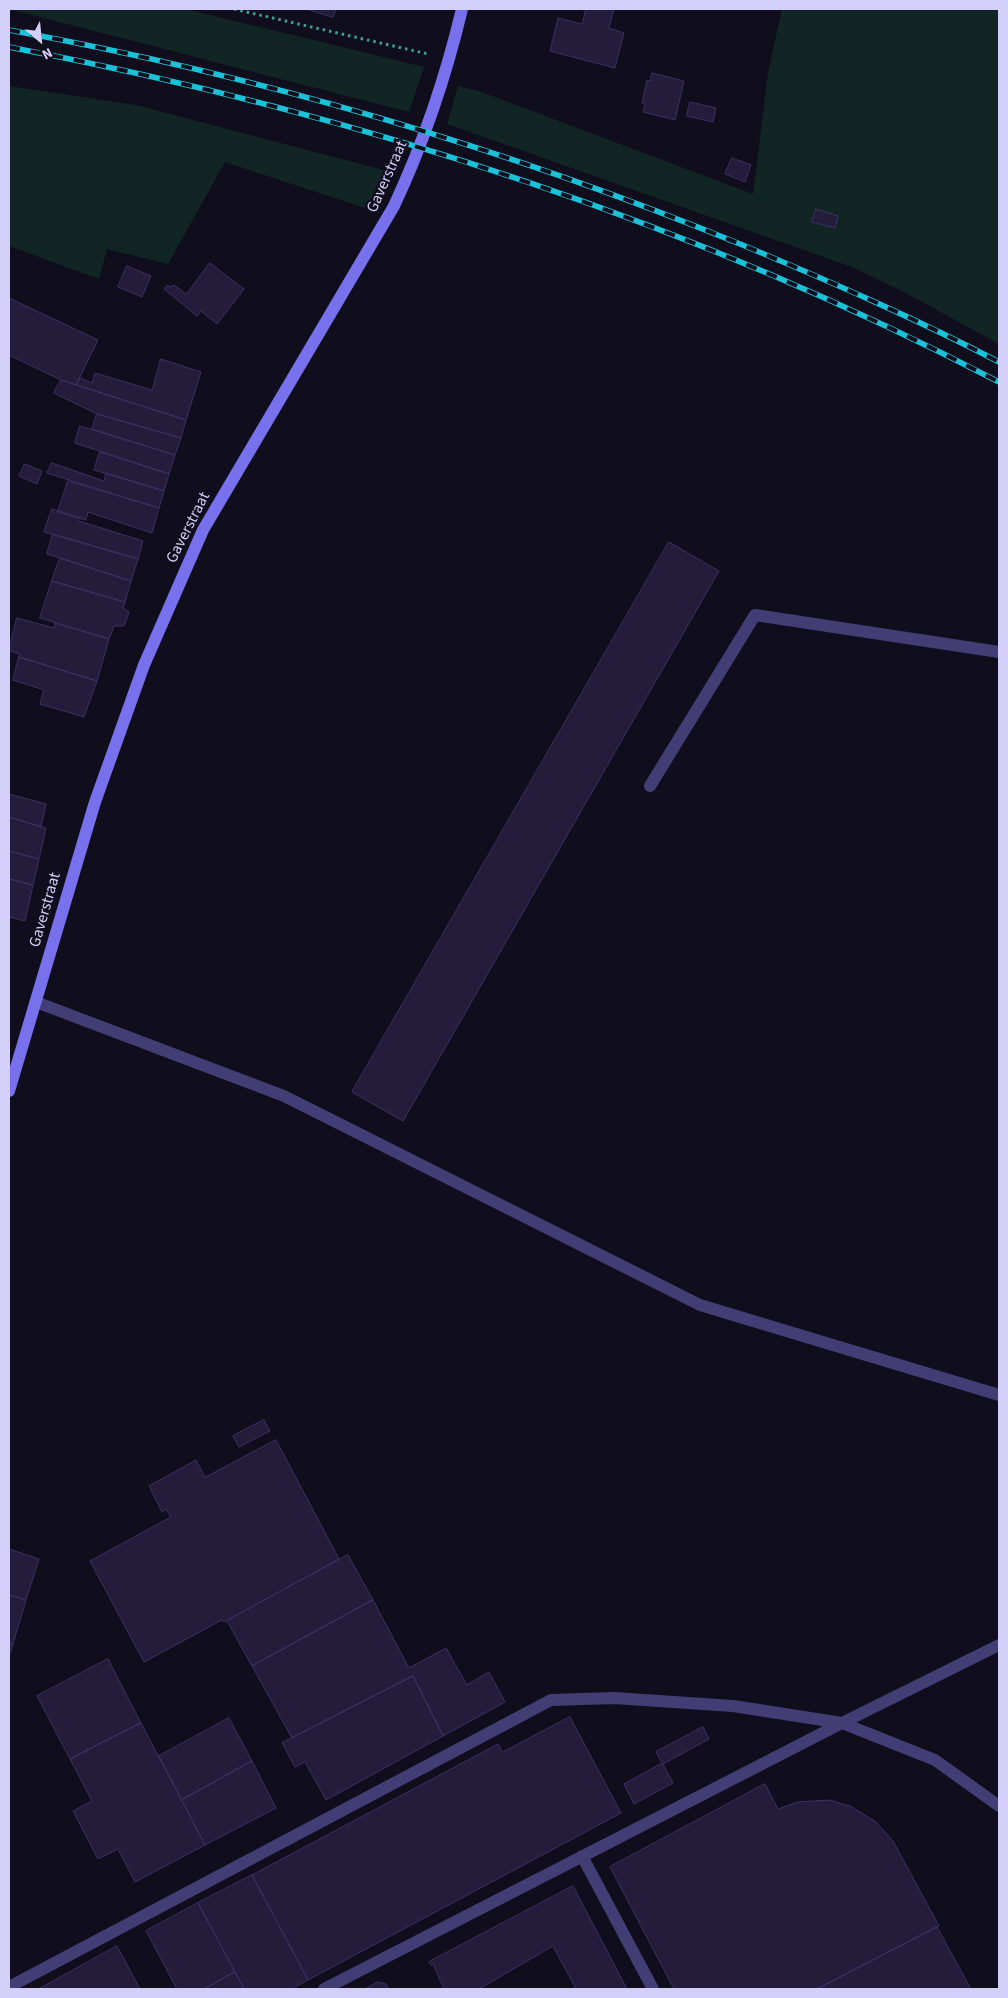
<!DOCTYPE html>
<style>
body{margin:0}
#map{position:relative;width:1008px;height:1998px;overflow:hidden;background:#100e1c;font-family:"Source Sans 3",sans-serif}
canvas{display:block}
.frame{position:absolute;inset:0;border:10px solid #d4cff9;pointer-events:none}
.north{position:absolute;left:15px;top:15px;width:50px;height:50px;-webkit-text-stroke:4px #100e1c;paint-order:stroke;rotate:152deg;font-size:14px;font-weight:700;line-height:20px;text-align:center;color:#d4cff9}
.north::after{content:'';display:block;margin:auto;width:18px;height:22px;background:#d4cff9;clip-path:polygon(50% 0,100% 100%,50% 72%,0 100%)}
</style>
<div id="map">
<canvas width="1008" height="1998"></canvas>
<div class="frame"></div>
<div class="north">N</div>
</div>
<script>
const g = document.querySelector('canvas').getContext('2d');
g.lineJoin = 'round';
function fillPath(path, color) {
  g.fillStyle = color;
  g.fill(path, 'evenodd');
}
function stroke(path, color, width, dash) {
  g.strokeStyle = color;
  g.lineWidth = width;
  g.lineCap = dash ? 'butt' : 'round';
  g.setLineDash(dash || []);
  g.stroke(path);
}
function label(font, color, halo, rows, align = 'center') {
  g.font = font + ' "Source Sans 3",sans-serif';
  g.lineWidth = 4.5;
  g.setLineDash([]);
  g.textBaseline = 'middle';
  g.strokeStyle = halo;
  g.fillStyle = color;
  for (const [text, x, y, turn = 0] of rows) {
    g.save();
    g.translate(x, y);
    g.rotate((+turn || 0) * Math.PI / 180);
    g.textAlign = isNaN(turn) ? turn : align;
    if (halo) g.strokeText(text, 0, 0);
    g.fillText(text, 0, 0);
    g.restore();
  }
}
fillPath(new Path2D(`
 M9,9h177l238,58 -15,45z
 M782,9h217v335l-95,-52 -52,-25 -405,-143 11,-38 21,5 274,103 15,-121z
 M9,86l127,19 251,66 -22,37 -140,-46 -57,102 -61,-15 -8,30 -90,-33z`), '#122525');
const building = new Path2D(`
 M307,9h29l-3,8z
 M586,9h28l-5,19 15,5 -9,35 -65,-17 8,-33 24,6z
 M652,73l32,8 -9,39 -32,-8 2,-9h-3l5,-23 3,1z
 M690,102l26,6 -3,14 -26,-6z
 M732,158l19,7 -6,17 -20,-8z
 M816,209l22,7 -3,12 -23,-6z
 M210,263l34,26 -27,35 -16,-13 -4,5 -33,-27 3,-4 3,2 4,-2 12,9z
 M127,266l24,10 -9,21 -24,-10z
 M9,298l89,42 -22,45 -15,-5 -52,-25z
 M161,359l40,13 -15,48 -110,-35 4,-7 12,5 3,-10 57,17z
 M61,380l125,40 -5,18 -84,-24 -43,-21z
 M97,414l84,24 -6,17 -83,-26z
 M80,426l95,29 -6,19 -94,-31z
 M100,452l69,22 -5,17 -70,-21z
 M52,463l52,18 2,-8 58,18 -5,17 -112,-35z
 M25,464l17,7 -5,13 -18,-8z
 M68,481l91,27 -7,25 -64,-21 -2,8 -28,-8z
 M52,509l29,9 -2,3 64,20 -5,18 -94,-27z
 M53,534l85,25 -7,22 -84,-27z
 M669,542l50,29 -316,550 -51,-29z
 M60,558l71,23 -6,21 -73,-21z
 M52,581l73,21 -2,6 6,4 -5,14h-10l-5,13 -69,-21z
 M17,618l37,10 1,-5 54,16 -12,42 -78,-24 1,-3 -11,-3z
 M19,657l78,24 -13,36 -44,-13 4,-14 -31,-10z
 M9,794l37,10 -5,23 -32,-10z
 M9,817l37,11 -7,31 -30,-8z
 M9,851l30,8 -6,26 -24,-6z
 M9,879l24,6 -8,36 -16,-4z
 M264,1420l6,11 -31,16 -6,-11z
 M276,1440l63,119 -115,63 -2,-2 -78,42 -54,-101 81,-44 -5,-8 -4,3 -13,-26 47,-26 9,17z
 M9,1549l30,10 -13,41 -17,-5z
 M348,1555l25,45 -121,66 -25,-45z
 M9,1595l17,5 -13,44 -4,-1z
 M373,1600l36,68 37,-20 21,37 22,-13 16,30 -62,34 -30,-60 -121,62 -40,-72z
 M9,1643l4,1 -4,13z
 M108,1659l33,64 -71,36 -33,-63z
 M413,1676l30,60 -117,64 -21,-38 -10,5 -13,-24z
 M570,1717l51,96 -313,167 -56,-105 246,-131 4,8z
 M229,1718l23,43 -70,39 -23,-44z
 M141,1723l64,122 -70,37 -17,-33 -20,10 -25,-48 19,-10 -22,-42z
 M703,1727l6,12 -46,25 10,19 -39,21 -10,-20 38,-21 -6,-11z
 M252,1761l24,47 -71,37 -23,-45z
 M765,1784l13,25 20,-7 31,-2 21,6 26,16 17,19 46,85 -122,63h-143l-64,-122z
 M252,1875l56,105 -17,9h-47l-46,-86z
 M573,1886l54,103h-51l-23,-43 -74,43h-35l-11,-25 -2,1 -2,-3z
 M198,1903l37,69 -31,17h-27l-31,-58z
 M937,1927l34,62h-154z
 M117,1946l23,43h-101z
 M235,1972l9,17h-40z
 M378,1982l8,2 2,5h-23z`);
fillPath(building, '#231c3b');
stroke(building, '#3c3164', 1);
stroke(new Path2D(`
 M234,9l194,45`), '#3ba19d', 3, [2.5, 4]);
stroke(new Path2D(`
 M650,786l105,-171 244,37
 M36,1002l248,94 416,209 299,90
 M582,1856l71,133
 M9,1987l542,-287 63,-2 119,8 109,17 93,37 64,46
 M324,1989l518,-266 157,-78`), '#423e75', 12);
stroke(new Path2D(`
 M9,1091l86,-289 49,-137 59,-135 191,-324c29,-62 52,-130 68,-197`), '#7771ee', 12);
const rail = new Path2D(`
 M9,30c252,46 499,119 736,216 86,36 172,73 254,116
 M9,47c343,65 680,174 990,335`);
stroke(rail, '#1ac2d9', 5.5);
stroke(rail, '#100e1c', 4, [11]);
label('16px', '#d4cff9', '#100e1c', [
 ["Gaverstraat",388,177,-66],
 ["Gaverstraat",189,528,-63],
 ["Gaverstraat",46,910,-74]
]);
</script>
